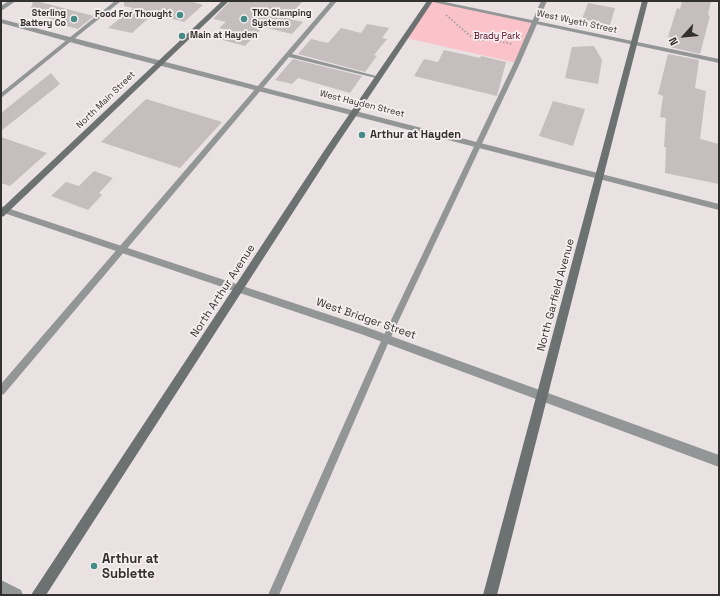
<!DOCTYPE html>
<style>
body{margin:0}
#map{position:relative;width:720px;height:596px;overflow:hidden;background:#eae1e2;font-family:"Space Grotesk",sans-serif}
canvas{display:block}
.frame{position:absolute;inset:0;border:2px solid #333030;pointer-events:none}
.north{position:absolute;left:664px;top:16px;width:40px;height:40px;-webkit-text-stroke:3px #f7eeef;paint-order:stroke;rotate:243deg;font-size:11px;font-weight:700;line-height:16px;text-align:center;color:#333030}
.north::after{content:'';display:block;margin:auto;width:14px;height:18px;background:#333030;clip-path:polygon(50% 0,100% 100%,50% 72%,0 100%)}
</style>
<div id="map">
<canvas width="720" height="596"></canvas>
<div class="frame"></div>
<div class="north">N</div>
</div>
<script>
const g = document.querySelector('canvas').getContext('2d');
g.lineJoin = 'round';
function fillPath(path, color) {
  g.fillStyle = color;
  g.fill(path, 'evenodd');
}
function stroke(path, color, width, dash) {
  g.strokeStyle = color;
  g.lineWidth = width;
  g.lineCap = dash ? 'butt' : 'round';
  g.setLineDash(dash || []);
  g.stroke(path);
}
function label(font, color, halo, rows, align = 'center') {
  g.font = font + ' "Space Grotesk",sans-serif';
  g.lineWidth = 3.5;
  g.setLineDash([]);
  g.textBaseline = 'middle';
  g.strokeStyle = halo;
  g.fillStyle = color;
  for (const [text, x, y, turn = 0] of rows) {
    g.save();
    g.translate(x, y);
    g.rotate((+turn || 0) * Math.PI / 180);
    g.textAlign = isNaN(turn) ? turn : align;
    if (halo) g.strokeText(text, 0, 0);
    g.fillText(text, 0, 0);
    g.restore();
  }
}
fillPath(new Path2D(`
 M430,1l105,22 -18,40 -111,-25z`), '#fac3ca');
fillPath(new Path2D(`
 M33,1h3l58,15 -16,13 -19,-5 2,-2 -31,-9z
 M124,1h66l13,4 -19,17 -31,-8 -21,19 -24,-5 25,-20 -9,-2z
 M230,1h73l-16,17 16,4 -11,12 -29,-7 -18,19 -26,-7 9,-9 -9,-2 7,-6 -13,-3z
 M682,1h29l-3,14 2,1 -10,38 -30,-7v-4h6v-5l-8,-1 9,-29 3,1z
 M588,3l27,5 -5,17 -28,-6z
 M367,24l22,4 -7,10 5,1 -13,16 3,1 -12,16 -67,-18 13,-15 17,4 13,-15 20,5z
 M594,46l8,14 -4,24 -33,-6 7,-31z
 M444,50l36,8 1,-2 25,6 -9,34 -83,-20 10,-17 14,3z
 M668,54l31,6 -4,28 11,3 -6,48 19,5v40l-54,-11 1,-26h-2l2,-29 -6,-1 3,-21 -5,-2z
 M293,59l69,17 -12,17 -52,-15 -6,6 -17,-4z
 M51,73l9,11 -59,47v-18z
 M146,99l76,23 -42,46 -79,-26z
 M553,101l32,8 -12,37 -34,-10z
 M1,137l46,16 -37,33 -9,-3z
 M94,171l19,7 -14,15 3,2 -14,15 -37,-14 15,-14 13,4z`), '#c5bdbe');
stroke(new Path2D(`
 M446,15l29,25h18l19,4`), '#a7a0a1', 2, [1.5, 2]);
fillPath(new Path2D(`
 M115,1h6l-120,97v-5z
 M331,1h6l-45,53 88,23v2l-91,-22 -285,337 -3,1v-11z
 M541,1h6l-27,62 -130,276 -111,256h-11l114,-256 132,-276z`), '#939696');
fillPath(new Path2D(`
 M9,1h7l-15,10v-5z
 M428,1h12l279,58v4z
 M1,19l272,71 446,114v6l-631,-163 -87,-24z
 M1,206l362,120 356,129v12l-358,-133 -360,-122z
 M1,580l20,10 2,5 -22,-1z`), '#939696');
fillPath(new Path2D(`
 M222,1h7l-225,215 -3,1v-8z
 M427,1h6l-103,154 -284,440h-15l293,-444z
 M642,1h6l-151,594h-14z`), '#6c7171');
for (const [x, y, r, color] of [
 [180,15,4,"#448c88"],
 [74,19,4,"#448c88"],
 [244,19,4,"#448c88"],
 [182,36,4,"#448c88"],
 [362,135,4,"#448c88"],
 [94,566,4,"#448c88"]
]) {
  const dot = new Path2D();
  dot.arc(x, y, r, 0, 2 * Math.PI);
  g.fillStyle = color;
  g.fill(dot);
  stroke(dot, '#f7eeef', 1.5);
}
label('bold 9px', '#333030', '#f7eeef', [
 ["Sterling",66,14],
 ["Battery Co",66,24],
 ["TKO Clamping",252,14,"left"],
 ["Systems",252,24,"left"],
 ["Food For Thought",172,15],
 ["Main at Hayden",190,36,"left"]
], 'right');
label('9px', '#333030', '#f7eeef', [
 ["West Wyeth Street",577,22,12],
 ["North Main Street",106,100,-44],
 ["West Hayden Street",362,104,14]
]);
label('9px', '#54011e', '#f7eeef', [
 ["Brady Park",497,37]
]);
label('bold 11px', '#333030', '#f7eeef', [
 ["Arthur at Hayden",370,135]
], 'left');
label('11px', '#333030', '#f7eeef', [
 ["North Arthur Avenue",223,291,-57],
 ["North Garfield Avenue",556,295,-75],
 ["West Bridger Street",366,319,19]
]);
label('bold 13px', '#333030', '#f7eeef', [
 ["Arthur at",102,559],
 ["Sublette",102,574]
], 'left');
</script>
